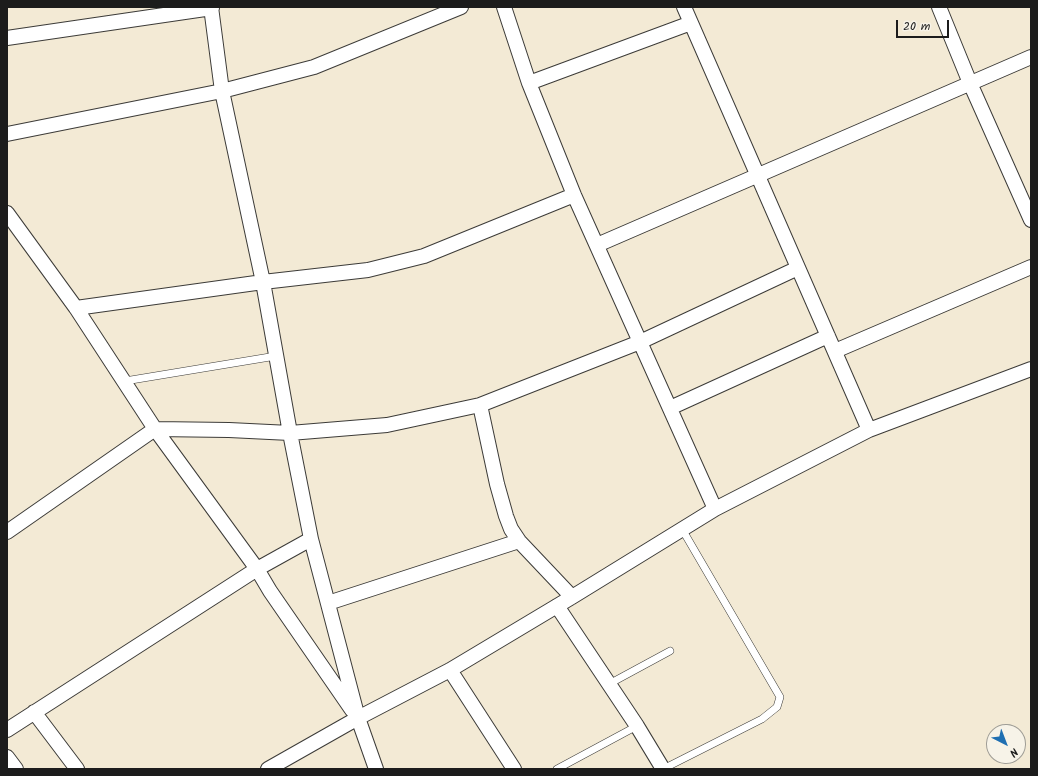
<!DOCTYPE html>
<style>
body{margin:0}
#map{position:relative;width:1038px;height:776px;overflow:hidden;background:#f3ead5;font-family:Kalam,sans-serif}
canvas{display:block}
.frame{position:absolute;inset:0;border:8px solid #1c1c1c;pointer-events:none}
.north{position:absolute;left:986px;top:724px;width:40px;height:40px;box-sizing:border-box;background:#f7f3e8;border:1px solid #9f9d96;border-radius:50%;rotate:138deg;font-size:11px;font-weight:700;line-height:16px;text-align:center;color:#1c1c1c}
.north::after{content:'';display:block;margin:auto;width:14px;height:18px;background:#1f6fb2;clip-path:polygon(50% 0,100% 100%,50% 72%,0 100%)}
.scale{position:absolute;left:896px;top:20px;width:53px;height:18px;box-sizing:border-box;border:2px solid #1c1c1c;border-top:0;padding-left:5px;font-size:12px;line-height:14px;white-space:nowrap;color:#1c1c1c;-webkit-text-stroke:3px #f7f3e8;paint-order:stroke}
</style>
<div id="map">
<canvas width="1038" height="776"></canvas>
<div class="frame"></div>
<div class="north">N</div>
<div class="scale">20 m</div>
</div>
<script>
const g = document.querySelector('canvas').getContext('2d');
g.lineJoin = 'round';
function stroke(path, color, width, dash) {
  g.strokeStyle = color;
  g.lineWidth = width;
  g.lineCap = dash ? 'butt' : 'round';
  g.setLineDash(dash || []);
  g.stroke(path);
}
const service = new Path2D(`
 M125,381l151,-25
 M609,684l61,-33
 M557,769l80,-43
 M663,769l99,-50 15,-12 3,-10 -98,-168`);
const minor = new Path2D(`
 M211,7l11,84 41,191 27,151 21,106 47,179 18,51
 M504,7l25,76 45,112 141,314
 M684,7l185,423
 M939,7l31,76 61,137
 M7,38l205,-30
 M529,83l162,-60
 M7,134l215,-43 92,-24 147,-60
 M7,213l69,95 79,121 102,140 13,22 82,119
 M597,245l434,-188
 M76,308l187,-26 105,-12 56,-14 150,-61
 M835,351l196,-84
 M480,405l17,79 9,32 5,13 8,12 53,56
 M670,408l158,-72
 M7,532l148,-103 74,1 61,3 97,-8 93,-20 160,-63 158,-74
 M328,603l191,-62
 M557,606l80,120 26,43
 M450,670l64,99
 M34,712l43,57
 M7,730l250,-161 54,-30
 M7,757l9,12
 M268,769l90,-51 92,-48 122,-73 143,-88 154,-79 162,-61`);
stroke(service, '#3c3b38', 8);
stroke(minor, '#3c3b38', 16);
stroke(service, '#fff', 7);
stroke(minor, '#fff', 14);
</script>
